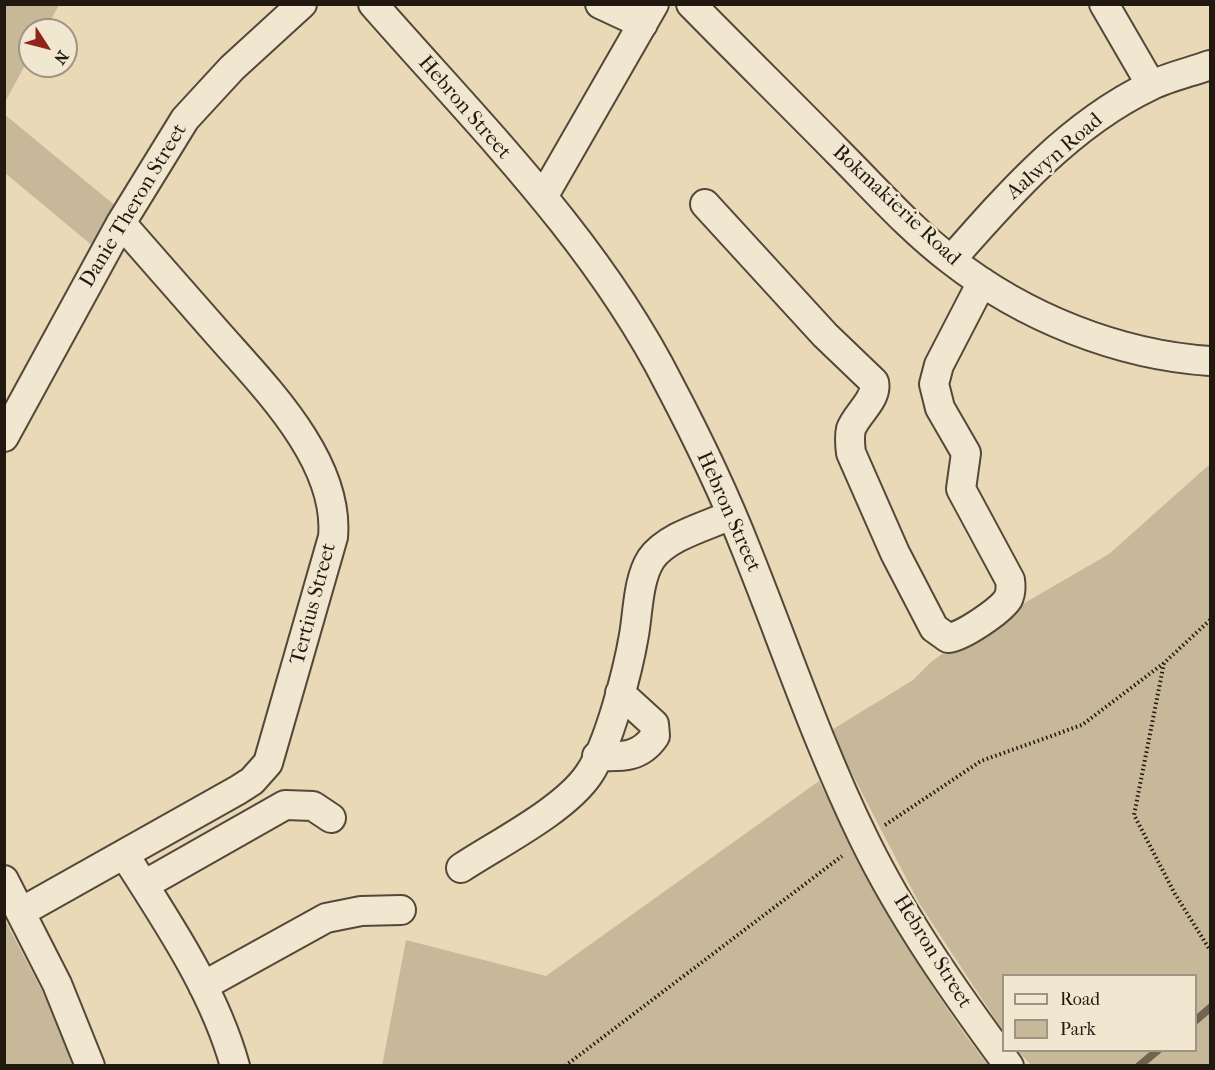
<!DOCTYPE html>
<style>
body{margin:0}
#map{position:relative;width:1215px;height:1070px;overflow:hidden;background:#ead9b6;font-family:"IM FELL French Canon",serif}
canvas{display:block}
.frame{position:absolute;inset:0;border:6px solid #21180f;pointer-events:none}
.legend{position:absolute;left:1002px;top:974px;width:195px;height:78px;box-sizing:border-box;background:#f1e6d0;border:2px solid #9e9483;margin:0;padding:8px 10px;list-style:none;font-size:18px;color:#21180f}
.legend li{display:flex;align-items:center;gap:12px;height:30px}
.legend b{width:30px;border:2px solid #9e9483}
.north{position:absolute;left:18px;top:18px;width:60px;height:60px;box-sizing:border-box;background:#f1e6d0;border:2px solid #9e9483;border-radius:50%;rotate:126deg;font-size:16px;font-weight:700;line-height:24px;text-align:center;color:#21180f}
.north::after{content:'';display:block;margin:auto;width:21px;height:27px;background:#8f2418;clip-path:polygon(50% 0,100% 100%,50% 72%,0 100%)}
</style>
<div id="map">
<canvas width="1215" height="1070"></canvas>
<div class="frame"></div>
<ul class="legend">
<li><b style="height:8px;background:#f1e6d0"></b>Road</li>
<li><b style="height:16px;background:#c8b89a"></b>Park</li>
</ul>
<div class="north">N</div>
</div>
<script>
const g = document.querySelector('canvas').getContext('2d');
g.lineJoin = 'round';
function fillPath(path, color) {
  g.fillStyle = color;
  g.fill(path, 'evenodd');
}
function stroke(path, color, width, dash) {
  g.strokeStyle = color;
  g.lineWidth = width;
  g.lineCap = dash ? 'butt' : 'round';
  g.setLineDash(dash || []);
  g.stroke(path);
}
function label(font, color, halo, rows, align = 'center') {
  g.font = font + ' "IM FELL French Canon",serif';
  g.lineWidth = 5;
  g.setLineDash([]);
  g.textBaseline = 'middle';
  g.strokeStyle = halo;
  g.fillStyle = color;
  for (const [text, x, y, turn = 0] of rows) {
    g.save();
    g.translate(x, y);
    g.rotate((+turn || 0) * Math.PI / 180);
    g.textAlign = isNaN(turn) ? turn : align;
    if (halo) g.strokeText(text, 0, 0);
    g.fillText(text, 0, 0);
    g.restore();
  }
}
fillPath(new Path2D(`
 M5,4l54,1 -14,25h-15v26l-25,46z
 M4,114l113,93 -23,40 -89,-74z
 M1210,464v601h-179l-13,-14 178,-1v-74h-192l-1,55 -84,-128 -89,-172 83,-51 18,-18 33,-24 145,-84z
 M819,781c48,99 102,197 169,284l-606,1 24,-126 140,36z
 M4,918l51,98 17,49h-67z`), '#c8b89a');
stroke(new Path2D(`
 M1196,1020l14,-12
 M1139,1066l19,-16`), '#716451', 8);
const minor = new Path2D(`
 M373,4c106,121 223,236 296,380 28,53 55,109 77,165 39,97 72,196 118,290 39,80 92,155 145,227
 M600,4l43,20
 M691,4c49,50 99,99 148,149 36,36 71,76 112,107 73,57 167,95 259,101
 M1104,4l47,81
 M543,197l111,-193
 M705,204l120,131 49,47c4,17 -17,31 -23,47 -2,8 -1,15 0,24l44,100 39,75 14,10c14,-1 52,-27 60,-39 3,-6 3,-12 2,-19l-49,-91 5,-36 -26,-45 -6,-24 5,-19 43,-83
 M951,260c57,-65 119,-136 199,-174 18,-9 41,-14 60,-21
 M4,437l117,-214 64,-104 47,-51 70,-64
 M597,756c25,1 43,2 58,-20l-1,-12 -34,-31
 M124,854c42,66 90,136 111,212
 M461,868c38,-25 104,-58 128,-94 20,-29 39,-104 45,-139 4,-23 4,-56 17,-76 16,-23 56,-33 80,-44
 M4,880l53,104 33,82
 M144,885l141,-80 28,1 18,12
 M21,912l217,-122 14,-9 16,-18 65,-226c7,-78 -72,-154 -119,-208 -31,-35 -62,-71 -93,-106
 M203,986l123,-68 35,-7 40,-1`);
stroke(minor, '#534839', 32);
stroke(new Path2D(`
 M1164,663l-30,152 41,79 35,56
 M885,825l96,-64 101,-36 82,-62 46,-43
 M565,1066l277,-210`), '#21180f', 4, [1.5, 3]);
stroke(minor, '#f1e6d0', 28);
label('21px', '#21180f', '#f1e6d0', [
 ["Hebron Street",464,108,49],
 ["Aalwyn Road",1055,157,-41],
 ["Danie Theron Street",134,206,-59],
 ["Bokmakierie Road",896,206,43],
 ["Hebron Street",728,512,66],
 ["Tertius Street",314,604,-75],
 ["Hebron Street",932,952,58]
]);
</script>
